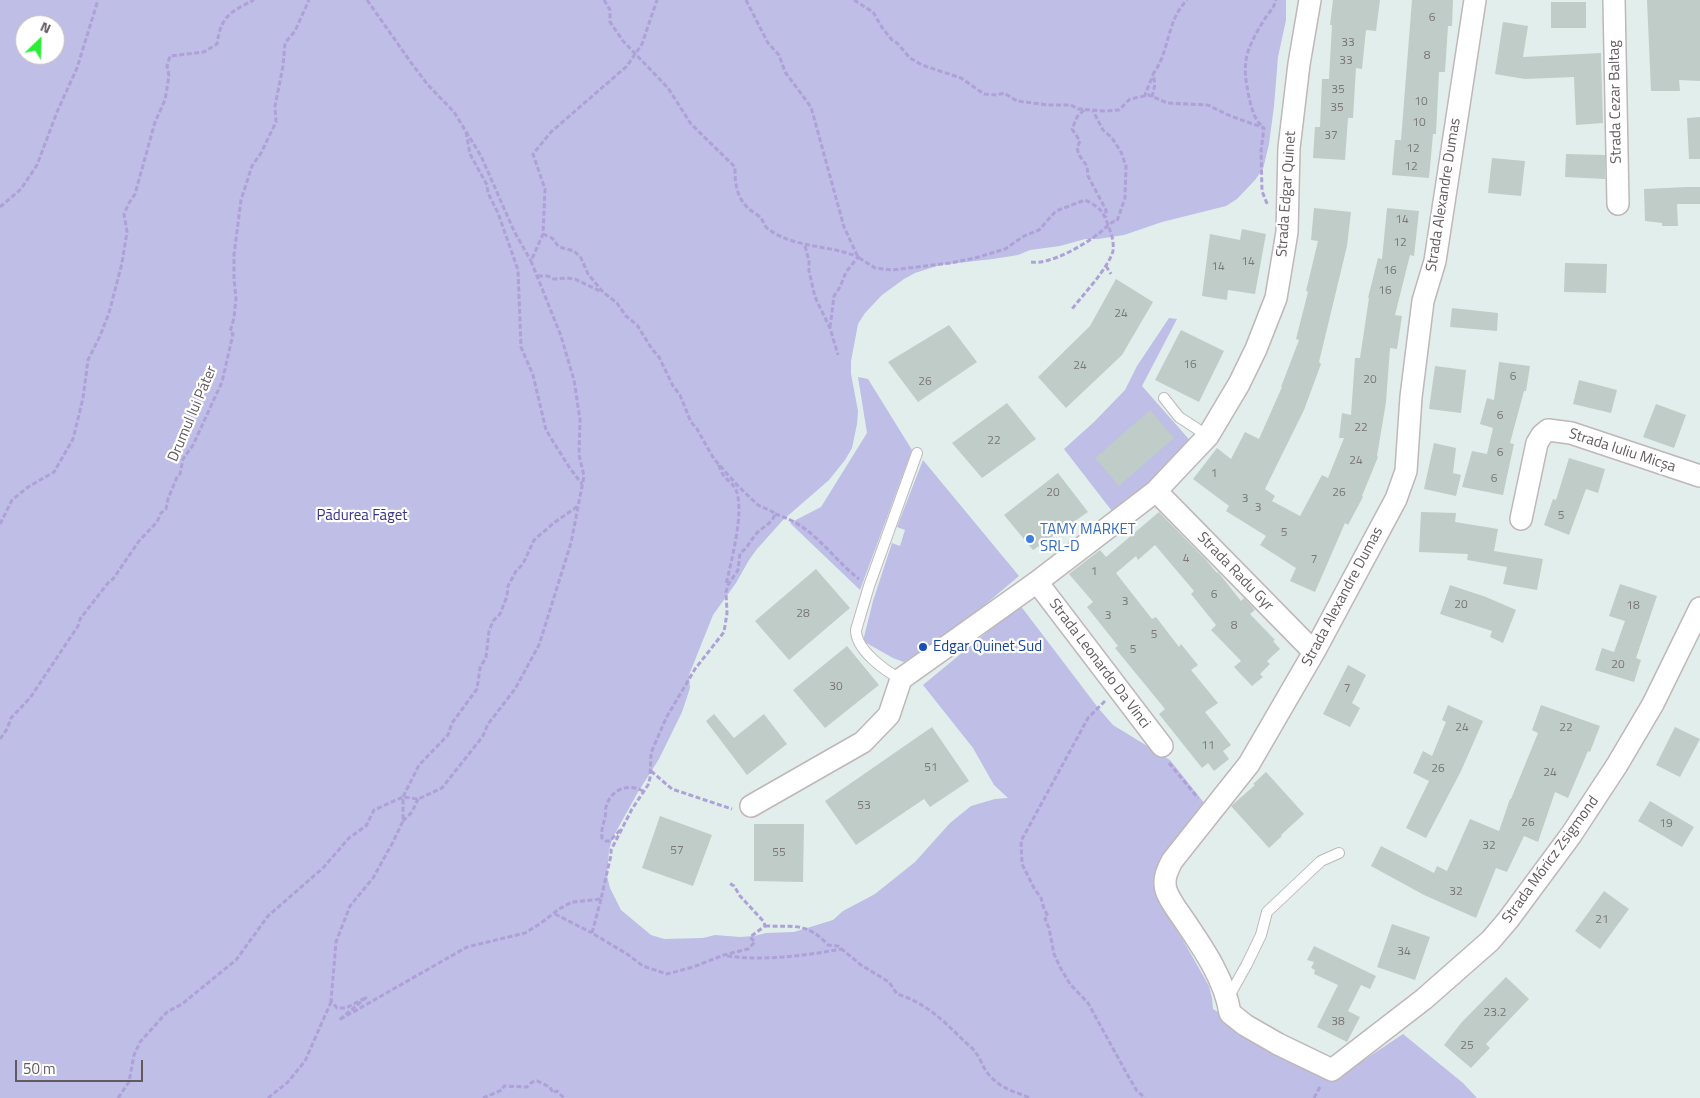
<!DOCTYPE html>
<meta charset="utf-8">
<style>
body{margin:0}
#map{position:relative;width:1700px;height:1098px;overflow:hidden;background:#e2eeeb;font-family:"Titillium Web",sans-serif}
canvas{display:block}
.north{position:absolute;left:15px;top:15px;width:50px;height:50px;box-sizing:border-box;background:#fff;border:1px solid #c1bdbf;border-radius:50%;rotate:24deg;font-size:14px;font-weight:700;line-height:20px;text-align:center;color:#635a5f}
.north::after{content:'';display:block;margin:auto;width:18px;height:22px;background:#29ed36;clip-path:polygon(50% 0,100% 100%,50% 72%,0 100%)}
.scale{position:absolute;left:15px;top:1060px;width:128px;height:22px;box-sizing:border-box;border:2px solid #635a5f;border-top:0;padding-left:6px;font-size:15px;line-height:18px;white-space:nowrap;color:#635a5f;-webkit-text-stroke:4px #fff;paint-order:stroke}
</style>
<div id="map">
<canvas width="1700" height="1098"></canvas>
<div class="north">N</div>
<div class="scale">50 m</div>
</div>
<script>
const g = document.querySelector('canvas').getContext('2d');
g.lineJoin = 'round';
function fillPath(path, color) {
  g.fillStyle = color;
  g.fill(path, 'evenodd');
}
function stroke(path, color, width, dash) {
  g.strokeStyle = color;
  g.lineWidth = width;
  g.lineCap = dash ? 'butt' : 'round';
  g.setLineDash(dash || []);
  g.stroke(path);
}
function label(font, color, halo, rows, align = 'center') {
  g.font = font + ' "Titillium Web",sans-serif';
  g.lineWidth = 4.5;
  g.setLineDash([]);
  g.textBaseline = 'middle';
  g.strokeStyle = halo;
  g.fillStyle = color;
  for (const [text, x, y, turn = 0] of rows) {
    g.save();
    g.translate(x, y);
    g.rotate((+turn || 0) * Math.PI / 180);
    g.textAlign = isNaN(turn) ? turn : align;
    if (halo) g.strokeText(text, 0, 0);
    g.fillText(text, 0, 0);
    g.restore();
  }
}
fillPath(new Path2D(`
 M0,0h1286v20l-8,37 -4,49 -5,38 -6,25 -8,11 -18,19 -11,7 -64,16 -38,13 -26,4h-13l-25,7 -30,4 -12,5 -25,4 -53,6 -25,8 -11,6 -22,16 -17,18 -7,11 -7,37v13l7,37 -1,13 -5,24 -7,12 -16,20 -46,40 -26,29 -8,11 -13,23 -23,32 -24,60 1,13 -8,24 -23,47 -21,33 -25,45 -4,13 -2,26 3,12 11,22 30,25 13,4 39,-1 12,-3 25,2 14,-1 12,-3 28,-1 39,-12 10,-9 32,-17 40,-32 35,-39 21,-17 24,-7 13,-1 -14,-13 -21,-37 -50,-63 97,-80 79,104 14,16 57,35 39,49 -47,94 47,83 3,12 1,11 110,66 11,5 69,-46 60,49 14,15h-1477zM25,25h30v30h-30z
 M1169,318l8,1 -35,67 52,59 -79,70 -51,-66 30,-27 31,-32 12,-24z
 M858,377l10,2 44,71 -52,140 -70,-67 31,-16 46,-74z
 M923,460l96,116 -63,53 -52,33 -11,-4 -30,-17 10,-40 19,-58 8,3 5,-16 -8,-3z`), '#bebee6');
fillPath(new Path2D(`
 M1333,0h47l-4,31 -10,-1 -4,39 -6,-1 -3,50h-5l-3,42 -32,-2 2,-31h5l2,-48h7l3,-54h-2z
 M1412,0h41l-1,26h-4l-3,46h-6l-3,62h-3l-4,44 -37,-3 3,-35h6z
 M1647,0h53v81l-21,-1 1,11h-29z
 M1551,2h35v26h-35z
 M1503,22l25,4 -5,31 78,-4 2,70 -27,2 -2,-48 -49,2 -30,-5z
 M1700,117v42h-11l-2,-41z
 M1566,154l39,1v24l-40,-2z
 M1492,158l33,3 -4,35 -33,-3z
 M1687,187h13v17h-23l1,22h-16v-3l-17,-2 -1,-32z
 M1314,208l37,4 -4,34 -28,116 2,2 -17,46 -39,79 10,7 -3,5 28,15 22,-41 6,3 16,-40h-5l3,-25 9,2 4,-57h5l9,-60h-1l10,-40 4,1 5,-51 32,3 -5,45 -4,-1 -15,60 7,1 -5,33 -7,-1 -4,54 -9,54 1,1 -16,39 1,1 -15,28 -3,-2 -30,69 -25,-11 6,-13 -36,-23 6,-9 -40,-25 3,-5 -36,-27 24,-31 14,11 14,-27 14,7 23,-52h-1l18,-47 -3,-1 12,-47 -2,-1 12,-50 -7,-1z
 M1242,229l24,5 -11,60 -27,-4 -1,10 -25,-4 8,-62 30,6z
 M1565,263l42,1 -1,29 -42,-1z
 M1116,279l37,23 -31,53 -56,53 -28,-31 52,-51z
 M1452,308l46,5 -1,18 -47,-4z
 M949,325l28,37 -59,40 -30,-40z
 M1181,330l43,21 -25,51 -44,-22z
 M1499,362l31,4 -4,25h-2l-14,52 4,1 -11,51 -41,-8 10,-36 15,3 6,-26 -13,-4 7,-26 7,2z
 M1435,366l31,4 -5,43 -32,-4z
 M1579,380l38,10 -6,23 -38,-9z
 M1007,403l29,36 -54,39 -30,-35z
 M1656,404l30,11 -12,33 -31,-11z
 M1150,410l24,28 -55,48 -24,-28z
 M1434,443l22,5 -3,25 8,2 -5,21 -32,-7z
 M1569,458l36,11 -7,24 -12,-4 -17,46 -25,-10 9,-26 3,1z
 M1058,473l30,39 -55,38 -29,-35z
 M1159,512l47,48 11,13 1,-1 23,29 3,-3 11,12 -5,4 25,26 -2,1 7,8 -13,12 3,3 -10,10 3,3 -11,9 -18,-19 7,-6 -30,-31 5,-5 -25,-31 3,-3 -39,-46 -17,15 -2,-4 -20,17 36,46 4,-2 23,30 2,-3 17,21 -7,5 27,33 -13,9 26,33 -8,6 6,8 -15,12 -6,-8 -6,5 -43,-54 6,-5 -50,-61 3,-2 -31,-39 6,-5 -24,-28 31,-24 6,7z
 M1421,512l35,1 -1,9 43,7 -4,22 49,8 -6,31 -34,-6 4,-17 -40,-7 1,-6 -49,-2z
 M816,569l34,39 -61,52 -34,-39z
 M1620,584l37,12 -21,62 5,2 -7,22 -39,-12 7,-22 12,4 11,-31 -16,-5z
 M1450,585l36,12 30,13 -13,33 -13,-6 2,-6 -52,-17z
 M847,646l32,39 -54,43 -32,-38z
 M1348,665l18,10 -14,28 8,5 -10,19 -27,-13z
 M1448,705l35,16 -22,50 -35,67 -20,-10 23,-47 -16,-8 10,-22 9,5 14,-34 -4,-2z
 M1541,705l59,21 -10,26 -2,-1 -20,47 -13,-6 -17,50 -14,-6 -17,36 -11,-4 -20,50 -52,-23 -53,-29 10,-20 53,27 3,-7 10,5 23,-52 29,12 11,-32h1l27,-66 -6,-3z
 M714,714l20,24 30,-24 23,30 -40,31 -41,-54z
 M932,727l37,54 -39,26 -6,-8 -68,46 -31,-44z
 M1675,727l25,12 -20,38 -24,-12z
 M1266,772l38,42 -23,21 1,1 -13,12 -38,-42 24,-21 -2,-1z
 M1650,801l44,26 -12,20 -44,-26z
 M660,816l52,19 -19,51 -51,-18z
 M754,824h50l-1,58 -49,-1z
 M1604,891l25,18 -29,40 -25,-18z
 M1392,924l38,13 -15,43 -38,-13z
 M1314,946l62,30 -6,13 -9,-4 -13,26 12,6 -13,25 -30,-15 21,-42 -24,-11 1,-4 -4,-2 3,-6 -7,-2z
 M1506,977l23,22 -43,45 4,4 -19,20 -27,-23 17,-22z`), '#c0ccc8');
const service = new Path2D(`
 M1164,398l15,19 29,19
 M901,679c-16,-8 -45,-29 -45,-49l13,-44 48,-133
 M1228,998l19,-34 14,-29 6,-23 54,-51 18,-8`);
const minor = new Path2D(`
 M1475,0l-40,261 -12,40 -12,96 -5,74 -10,28 -82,153 -65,112 -77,97c-5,10 -9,18 -6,29 3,10 12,21 18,30 19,28 41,60 46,93l15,12 33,19 54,26 92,-71 66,-58 18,-21 63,-85 46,-70 36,-61 47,-96
 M1614,0l4,204
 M1156,491l158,161
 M1521,519l16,-76 5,-8 6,-5 23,3 129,43
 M1037,582l125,164
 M751,806l112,-64 26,-27 12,-36 136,-97 119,-91 52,-55 31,-52 17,-35 20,-51 11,-66 2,-84 10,-84 11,-64`);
stroke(service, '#bfb7ba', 12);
stroke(minor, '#bfb7ba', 24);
stroke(new Path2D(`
 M367,0l45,64 16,21 26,27 27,44 33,75 17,30
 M604,0l6,10v12l13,19 45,47 23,36 44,43c0,16 1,30 14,42 4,3 9,6 12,9 2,3 3,7 6,10 27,21 61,16 91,29l-12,15 -6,15 -6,9 -4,32
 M746,0l22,43 11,12 6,17 26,35 33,120 14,30 17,11 17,2 58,-7 25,-5 30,-9 19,-13 15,-6 17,-19 29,-11c15,7 19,12 24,28 3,7 5,15 4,23 -4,16 -30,44 -41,58
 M854,0l19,12 10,17 9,11 5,3 13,15 12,7 39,13 23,16 13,1 7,-2 13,8 31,4h23l7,4 26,2 15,-1 11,-11 19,-4 18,8 41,2 20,10 36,13 -3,23 1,40 6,15
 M1144,97l9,-22
 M1152,97l3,-13 -2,-10c17,-22 13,-53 34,-74
 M1084,110l-7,7 -5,12 8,12 -3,7 2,7 8,11 1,10 18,34v7
 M1261,125c-7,-6 -10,-19 -12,-28 -8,-36 -3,-47 15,-77 5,-8 10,-12 12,-20
 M466,132l4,22 17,31 1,8 10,20 20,57 3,77 12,28 13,55 23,37 13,17
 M0,207l21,-18 16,-24 20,-53 20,-44 21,-68
 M543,234l9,4 7,9 15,4 7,7 7,16 15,18 14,11 9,13 11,9 15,24 7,8 14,29 7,9 11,27 6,7 17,30 25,28 19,18 15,7 2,2c-3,10 -13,13 -19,20 -6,7 -8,14 -16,19l-2,17 -10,15 -2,7 1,21 -3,19 -29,37 -29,49 -15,35 -1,25 -2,7 -16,24 -21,41v5l-10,44 -29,3 -13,7 -18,14 -16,10 -58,14 -128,73 28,-23 -21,11h-9l-6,-7 5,-59 14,-36 23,-28 20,-36 10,-21v-24l16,-32 29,-30 4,-12 25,-34 3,-21 6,-11 3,-26 4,-10 7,-7 7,-18 1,-10 8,-15 7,-7 11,-24 21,-18 23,-16
 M805,246l4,15v10l6,26 15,31 8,27
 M1031,262c19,3 53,-17 67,-28 6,-4 12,-13 19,-13l8,-23 1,-32 -5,-14 -9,-14 -9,-8 -10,-19
 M1106,266l5,8
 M538,276h10l6,3 13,-1 8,1 27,13
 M719,465c3,14 12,15 17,25 9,22 -5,71 -10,95
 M775,514c40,12 54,42 84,65
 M0,524l12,-24 16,-13 26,-15 19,-33 10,-41 5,-38 12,-24 9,-23 13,-50 5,-31 -3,-18 5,-11 6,-9 20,-72 10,-22 4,-24 -2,-10 3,-10 34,-4 13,-8c4,-28 13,-32 37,-44
 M1105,701l-17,17 -67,123 1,23 12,24 7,10 3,11 4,7 -3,3 4,9 5,26 7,15 9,15 18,19 39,71 10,17 8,7
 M0,739l7,-10 4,-11 19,-20 48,-72 2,-7 28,-36 5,-4 26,-38 18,-19 4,-9 5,-4 2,-10 9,-22 3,-3 3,-15 10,-14 29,-63 11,-48 -3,-2 4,-14 2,-20 -2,-19v-24l7,-55 11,-34 9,-13 15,-31 -1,-16 8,-40 2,-23 10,-12 14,-31
 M1169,763l29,35
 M651,771l21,18 60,20
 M403,821l9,-9 6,-13
 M620,830l-10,11h-4l-4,-3c-1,-8 1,-13 3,-20 1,-4 0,-8 1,-11 5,-18 22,-24 37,-16
 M601,899l-9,34 35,21 16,12 24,8 26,-7 31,-12 24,-6 7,-7 -5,-5 15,-11 -1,-4 -24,-26 -6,-10 -5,-3
 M555,914l37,19
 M765,926c29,1 42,-4 63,19l10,1 23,19 28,17 8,12c27,8 46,26 66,46 4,4 10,8 13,13 5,7 8,17 14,23 13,14 24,15 40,22
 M727,956c40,5 75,0 115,-7
 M118,1098l11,-16 5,-27 6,-13 27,-30 15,-8 54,-44 32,-44 55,-48 26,-30 17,-12 8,-16 29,-13 15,2 24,-11 41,-52 5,-12 27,-35 24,-44 32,-102 13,-67 -5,-21 1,-35 -6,-40 -13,-44 -30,-75 12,-27 2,-45 -12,-35 18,-22 76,-66 15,-22 15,-44
 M268,1098l20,-16 17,-21 26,-59
 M483,1098l19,-8 2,-4 23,1 5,-5 5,-1 13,6 3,6 4,-2 7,7
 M1314,1098l7,-13`), '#aea1d8', 3, [5, 2.5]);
stroke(service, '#fff', 10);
stroke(minor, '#fff', 21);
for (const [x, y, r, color] of [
 [1030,539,5,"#3f7fe0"],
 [923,647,5,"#1a4fb4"]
]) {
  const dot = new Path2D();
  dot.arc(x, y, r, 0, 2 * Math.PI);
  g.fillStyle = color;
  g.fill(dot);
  stroke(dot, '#fff', 2);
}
label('12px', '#7a7679', null, [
 ["6",1432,18],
 ["33",1348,43],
 ["8",1427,56],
 ["33",1346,61],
 ["35",1338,90],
 ["10",1421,102],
 ["35",1337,108],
 ["10",1419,123],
 ["37",1331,136],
 ["12",1413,149],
 ["12",1411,167],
 ["14",1402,220],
 ["12",1400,243],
 ["14",1248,262],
 ["14",1218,267],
 ["16",1390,271],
 ["16",1385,291],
 ["24",1121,314],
 ["16",1190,365],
 ["24",1080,366],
 ["6",1513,377],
 ["20",1370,380],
 ["26",925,382],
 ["6",1500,416],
 ["22",1361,428],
 ["22",994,441],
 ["6",1500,453],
 ["24",1356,461],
 ["1",1214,474],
 ["6",1494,479],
 ["20",1053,493],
 ["26",1339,493],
 ["3",1245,499],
 ["3",1258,508],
 ["5",1561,516],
 ["5",1284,533],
 ["4",1186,559],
 ["7",1314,560],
 ["1",1094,572],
 ["6",1214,595],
 ["3",1125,602],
 ["20",1461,605],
 ["18",1633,606],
 ["28",803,614],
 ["3",1108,616],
 ["8",1234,626],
 ["5",1154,635],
 ["5",1133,650],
 ["20",1618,665],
 ["30",836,687],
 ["7",1347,689],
 ["24",1462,728],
 ["22",1566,728],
 ["11",1208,746],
 ["51",931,768],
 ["26",1438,769],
 ["24",1550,773],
 ["53",864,806],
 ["26",1528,823],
 ["19",1666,824],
 ["32",1489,846],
 ["57",677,851],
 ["55",779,853],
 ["32",1456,892],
 ["21",1602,920],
 ["34",1404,952],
 ["23.2",1495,1013],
 ["38",1338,1022],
 ["25",1467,1046]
]);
label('15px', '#635a5f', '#fff', [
 ["Strada Cezar Baltag",1616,102,-91],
 ["Strada Edgar Quinet",1287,194,-86],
 ["Strada Alexandre Dumas",1444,195,-81],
 ["Drumul lui Páter",193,414,-67],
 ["Strada Iuliu Micșa",1622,451,18],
 ["Strada Radu Gyr",1235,572,46],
 ["Strada Alexandre Dumas",1343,597,-62],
 ["Strada Leonardo Da Vinci",1099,664,53],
 ["Strada Móricz Zsigmond",1551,860,-54]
]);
label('15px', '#373489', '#fff', [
 ["Pădurea Făget",362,516]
]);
label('15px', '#366cbe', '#fff', [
 ["TAMY MARKET",1040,530],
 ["SRL-D",1040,547]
], 'left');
label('15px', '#164399', '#fff', [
 ["Edgar Quinet Sud",933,647]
], 'left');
</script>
